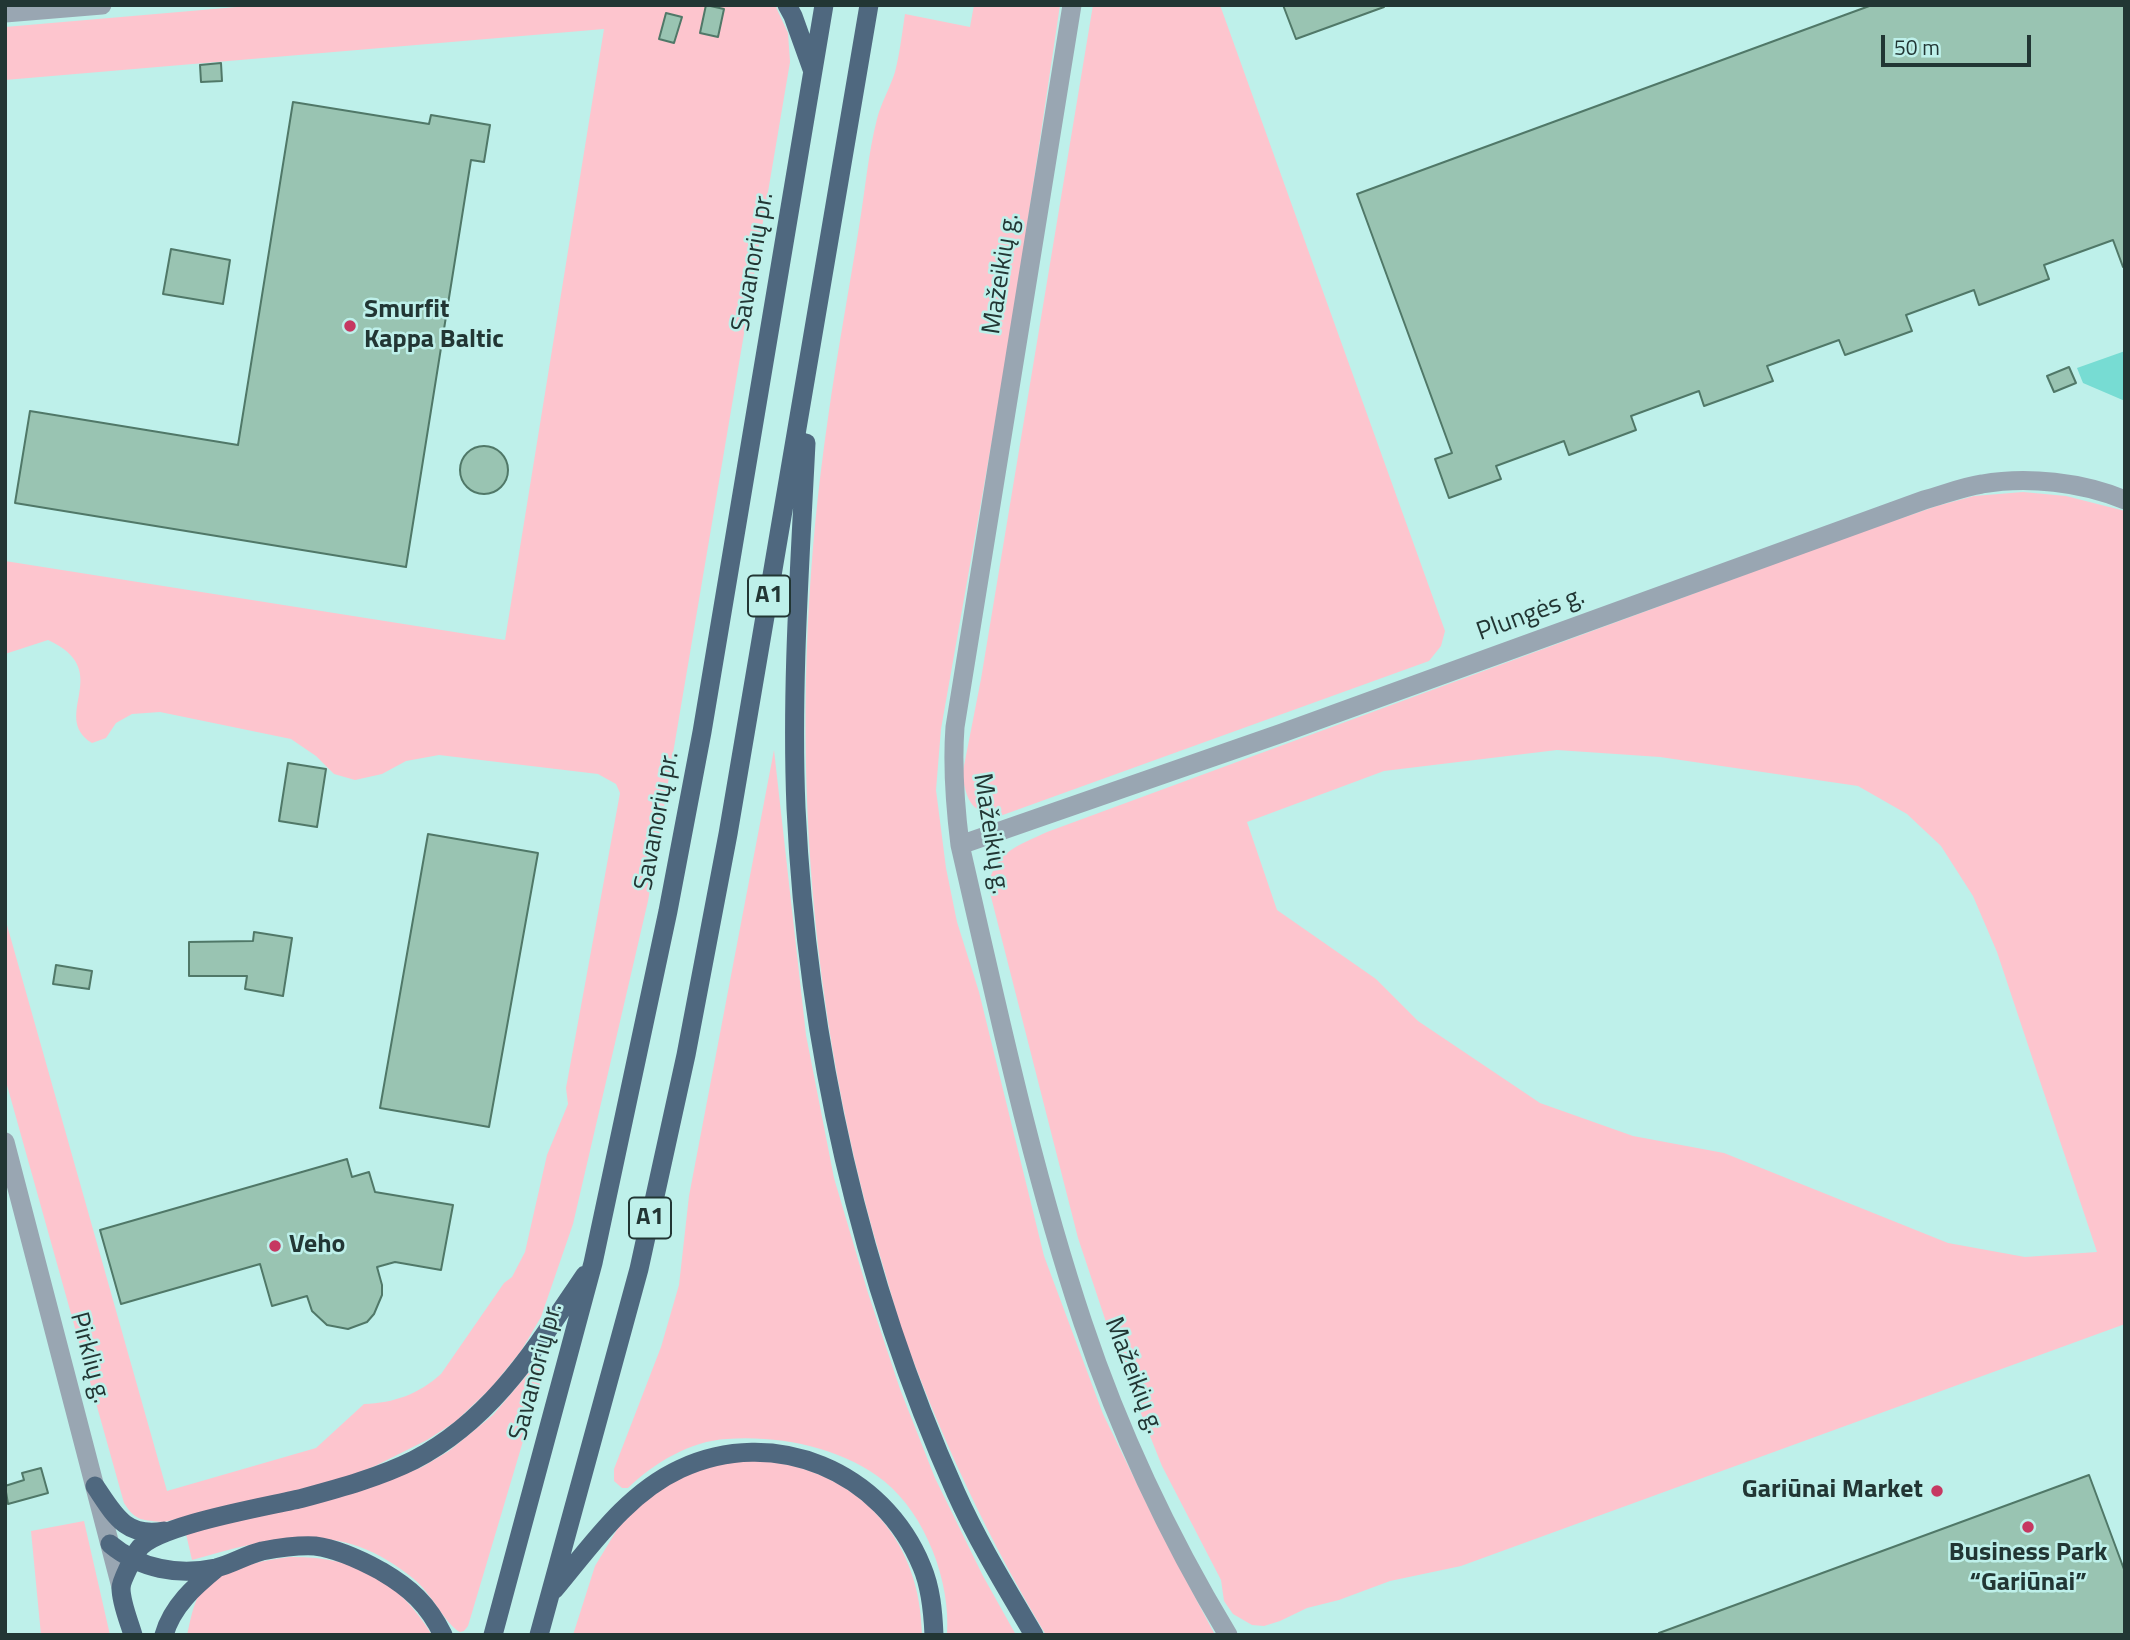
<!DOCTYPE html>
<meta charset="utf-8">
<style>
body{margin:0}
#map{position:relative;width:2130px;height:1640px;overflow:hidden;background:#bef0ea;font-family:"Titillium Web",sans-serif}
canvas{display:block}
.frame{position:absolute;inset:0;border:7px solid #223634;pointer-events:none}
.scale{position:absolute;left:1881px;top:35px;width:150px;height:32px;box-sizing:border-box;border:4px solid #223634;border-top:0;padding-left:9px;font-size:21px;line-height:24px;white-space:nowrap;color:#223634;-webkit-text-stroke:5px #bef0ea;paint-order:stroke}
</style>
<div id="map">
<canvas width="2130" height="1640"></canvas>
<div class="frame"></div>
<div class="scale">50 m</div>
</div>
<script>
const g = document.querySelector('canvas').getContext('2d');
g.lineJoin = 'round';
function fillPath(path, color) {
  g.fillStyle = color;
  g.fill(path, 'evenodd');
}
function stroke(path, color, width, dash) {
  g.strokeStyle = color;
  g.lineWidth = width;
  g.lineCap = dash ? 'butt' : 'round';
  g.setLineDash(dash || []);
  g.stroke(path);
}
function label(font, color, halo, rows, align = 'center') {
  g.font = font + ' "Titillium Web",sans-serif';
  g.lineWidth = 5;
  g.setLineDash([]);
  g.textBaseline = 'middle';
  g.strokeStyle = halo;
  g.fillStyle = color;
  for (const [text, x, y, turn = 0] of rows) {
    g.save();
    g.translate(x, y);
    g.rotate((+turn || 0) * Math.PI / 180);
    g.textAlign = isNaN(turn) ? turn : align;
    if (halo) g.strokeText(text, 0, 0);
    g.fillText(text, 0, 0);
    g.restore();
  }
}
fillPath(new Path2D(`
 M260,5h515l13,28 2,29 -142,839 -75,323 -32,93 -20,34 -30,37 -36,34 -28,18 -52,26 -36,14 -175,42c-21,-2 -28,0 -40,-19l-119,-425v-160l162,573 149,-43 48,-44c30,-1 55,-10 77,-30l63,-91 8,-6 13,-25 22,-97 21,-51 -2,-16 54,-295 -4,-9 -18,-10 -159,-19 -33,6 -24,13 -27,6 -21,-6 -18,-18 -25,-17 -131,-27 -28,2 -16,9 -10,15 -14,5c-43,-27 24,-72 -44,-103l-43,14v-93l500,79 99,-611 -599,51v-53z
 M974,5h86l-48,322 -71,402 -5,61 10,78 11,54 22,70 65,264 59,158 54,111 58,110h-169c-55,-91 -101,-189 -138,-288 -11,-29 -18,-59 -27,-88 -80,-272 -94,-562 -53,-841 9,-64 21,-128 31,-191 6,-35 9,-73 18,-108 4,-16 13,-31 18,-47 5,-19 7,-39 10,-58l65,13z
 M1093,5h127l225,626 -4,15 -12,15 -429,155c-29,-4 -32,-13 -38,-40l19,-97z
 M2023,492l43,4 59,15v813l-664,242 -71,15 -51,19 -32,8 -27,13 -16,5 -12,-1 -19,-11 -9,-13 -3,-21 -59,-114 -48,-120 -36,-108 -90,-353c9,-34 29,-39 59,-53l811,-299 79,-27 37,-10zM1557,750l103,7 198,29 49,28 34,32 32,50 24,56 100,300 -72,5 -77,-14 -224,-90 -91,-17 -93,-33 -122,-82 -42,-42 -99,-69 -30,-88 137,-51z
 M774,750l32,285 28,143 34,115 32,96 35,89 48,98 33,59h-69c4,-53 -21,-120 -63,-154 -41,-33 -104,-46 -157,-42 -37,2 -73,24 -99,49h-6l-8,-7v-12l47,-122 18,-62 10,-89z
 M537,1363h3l3,11 -75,252 -4,5 -4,1c-14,-7 -29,-39 -45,-52 -74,-62 -139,-44 -223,-20l-6,-26 197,-51 39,-16 27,-16 44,-36z
 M729,1461c14,0 29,-1 43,1 92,13 149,82 150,173h-349l22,-69 23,-38 29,-30 40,-24z
 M84,1521l26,114h-69l-10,-104z
 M289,1557c66,-1 109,22 143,78h-245c3,-13 6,-31 13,-42 13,-24 65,-33 89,-36z`), '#fdc5ce');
fillPath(new Path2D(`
 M2125,351v50l-42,-18 -6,-15z`), '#77dcd3');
const building = new Path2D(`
 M706,5l18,4 -6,28 -18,-4z
 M1283,5h100l1,2 -88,32z
 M1872,5h253v262h-2l-10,-27 -69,25 5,14 -70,26 -5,-15 -68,25 6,16 -67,24 -6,-15 -72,26 6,15 -69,25 -5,-15 -68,25 5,14 -67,25 -5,-14 -68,25 5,13 -52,19 -14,-39 17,-6 -95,-259z
 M666,13l16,4 -8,26 -15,-4z
 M221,63l1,18 -21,1 -1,-17z
 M293,102l136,22 2,-9 59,10 -6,37 -13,-2 -65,407 -391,-64 15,-92 208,34z
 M171,249l59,11 -7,44 -60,-10z
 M2069,367l7,16 -22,9 -7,-16z
 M460 470a24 24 0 1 1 48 0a24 24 0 1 1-48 0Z
 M288,763l38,6 -9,58 -38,-6z
 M428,834l110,19 -49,274 -109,-19z
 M254,932l38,6 -9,58 -38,-7 2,-13h-58v-34l64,-1z
 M56,965l36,6 -3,18 -36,-5z
 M347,1159l5,18 17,-5 6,20 78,13 -12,65 -46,-8 -18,5 5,18v10l-8,19 -7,8 -19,7 -21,-4 -15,-14 -5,-15 -35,10 -12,-42 -139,40 -21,-74z
 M41,1468l7,25 -40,11 -3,-18 19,-6 -2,-7z
 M2089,1475l36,97v63h-466v-2z`);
fillPath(building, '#99c4b2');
stroke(building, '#507868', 2);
stroke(new Path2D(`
 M1072,5l-117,722c-3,40 0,78 5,118 37,160 71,322 123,478 36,108 86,214 145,312
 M5,13l97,-8
 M960,845l322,-112 642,-233c19,-5 38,-13 58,-16 45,-8 100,-2 143,16
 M5,1142l116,445`), '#99a6b2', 19);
stroke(new Path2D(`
 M787,5l6,11 19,53
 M806,443c-6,121 -15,244 -10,365 11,235 64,471 160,685 22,49 51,96 78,142
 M95,1486c19,28 30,52 69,45
 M110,1544c30,25 68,32 106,24 16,-4 30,-13 46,-17 16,-3 37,-6 53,-5 23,3 46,14 66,25 29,17 47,33 62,64
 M554,1590c37,-44 72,-96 126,-121 94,-44 203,2 242,98 9,21 11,45 12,68
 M133,1635c-4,-14 -12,-32 -12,-47 0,-7 13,-32 17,-38 16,-25 133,-44 165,-52 37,-10 77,-21 111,-38 79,-41 122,-113 171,-185
 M164,1635c8,-29 31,-49 53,-67
 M493,1635l100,-372 75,-352 34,-179 122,-727
 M539,1635l100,-366 47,-214 42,-221 141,-829`), '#4f687f', 19);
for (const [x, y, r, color] of [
 [350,326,7,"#c63861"],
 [275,1246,7,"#c63861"],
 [1937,1491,7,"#c63861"],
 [2028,1527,7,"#c63861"]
]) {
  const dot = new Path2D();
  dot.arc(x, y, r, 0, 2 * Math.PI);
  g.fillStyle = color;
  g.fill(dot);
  stroke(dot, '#bef0ea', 2.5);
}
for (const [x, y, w] of [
 [769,596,42],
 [650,1218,42]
]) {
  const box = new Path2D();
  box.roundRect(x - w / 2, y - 20.5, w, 41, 5);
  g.fillStyle = '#bef0ea';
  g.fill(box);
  stroke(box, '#223634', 2);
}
label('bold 24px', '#223634', null, [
 ["A1",769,596],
 ["A1",650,1218]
]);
label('26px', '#223634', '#bef0ea', [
 ["Savanorių pr.",754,262,-80],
 ["Mažeikių g.",1002,274,-81],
 ["Plungės g.",1531,615,-20],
 ["Savanorių pr.",658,821,-79],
 ["Mažeikių g.",990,834,81],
 ["Pirklių g.",89,1358,75],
 ["Savanorių pr.",537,1372,-75],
 ["Mažeikių g.",1133,1376,69]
]);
label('bold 26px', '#223634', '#bef0ea', [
 ["Smurfit",364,311],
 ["Kappa Baltic",364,341],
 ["Veho",289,1246],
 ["Gariūnai Market",1923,1491,"right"],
 ["Business Park",2028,1554,"center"],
 ["“Gariūnai”",2028,1584,"center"]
], 'left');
</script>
